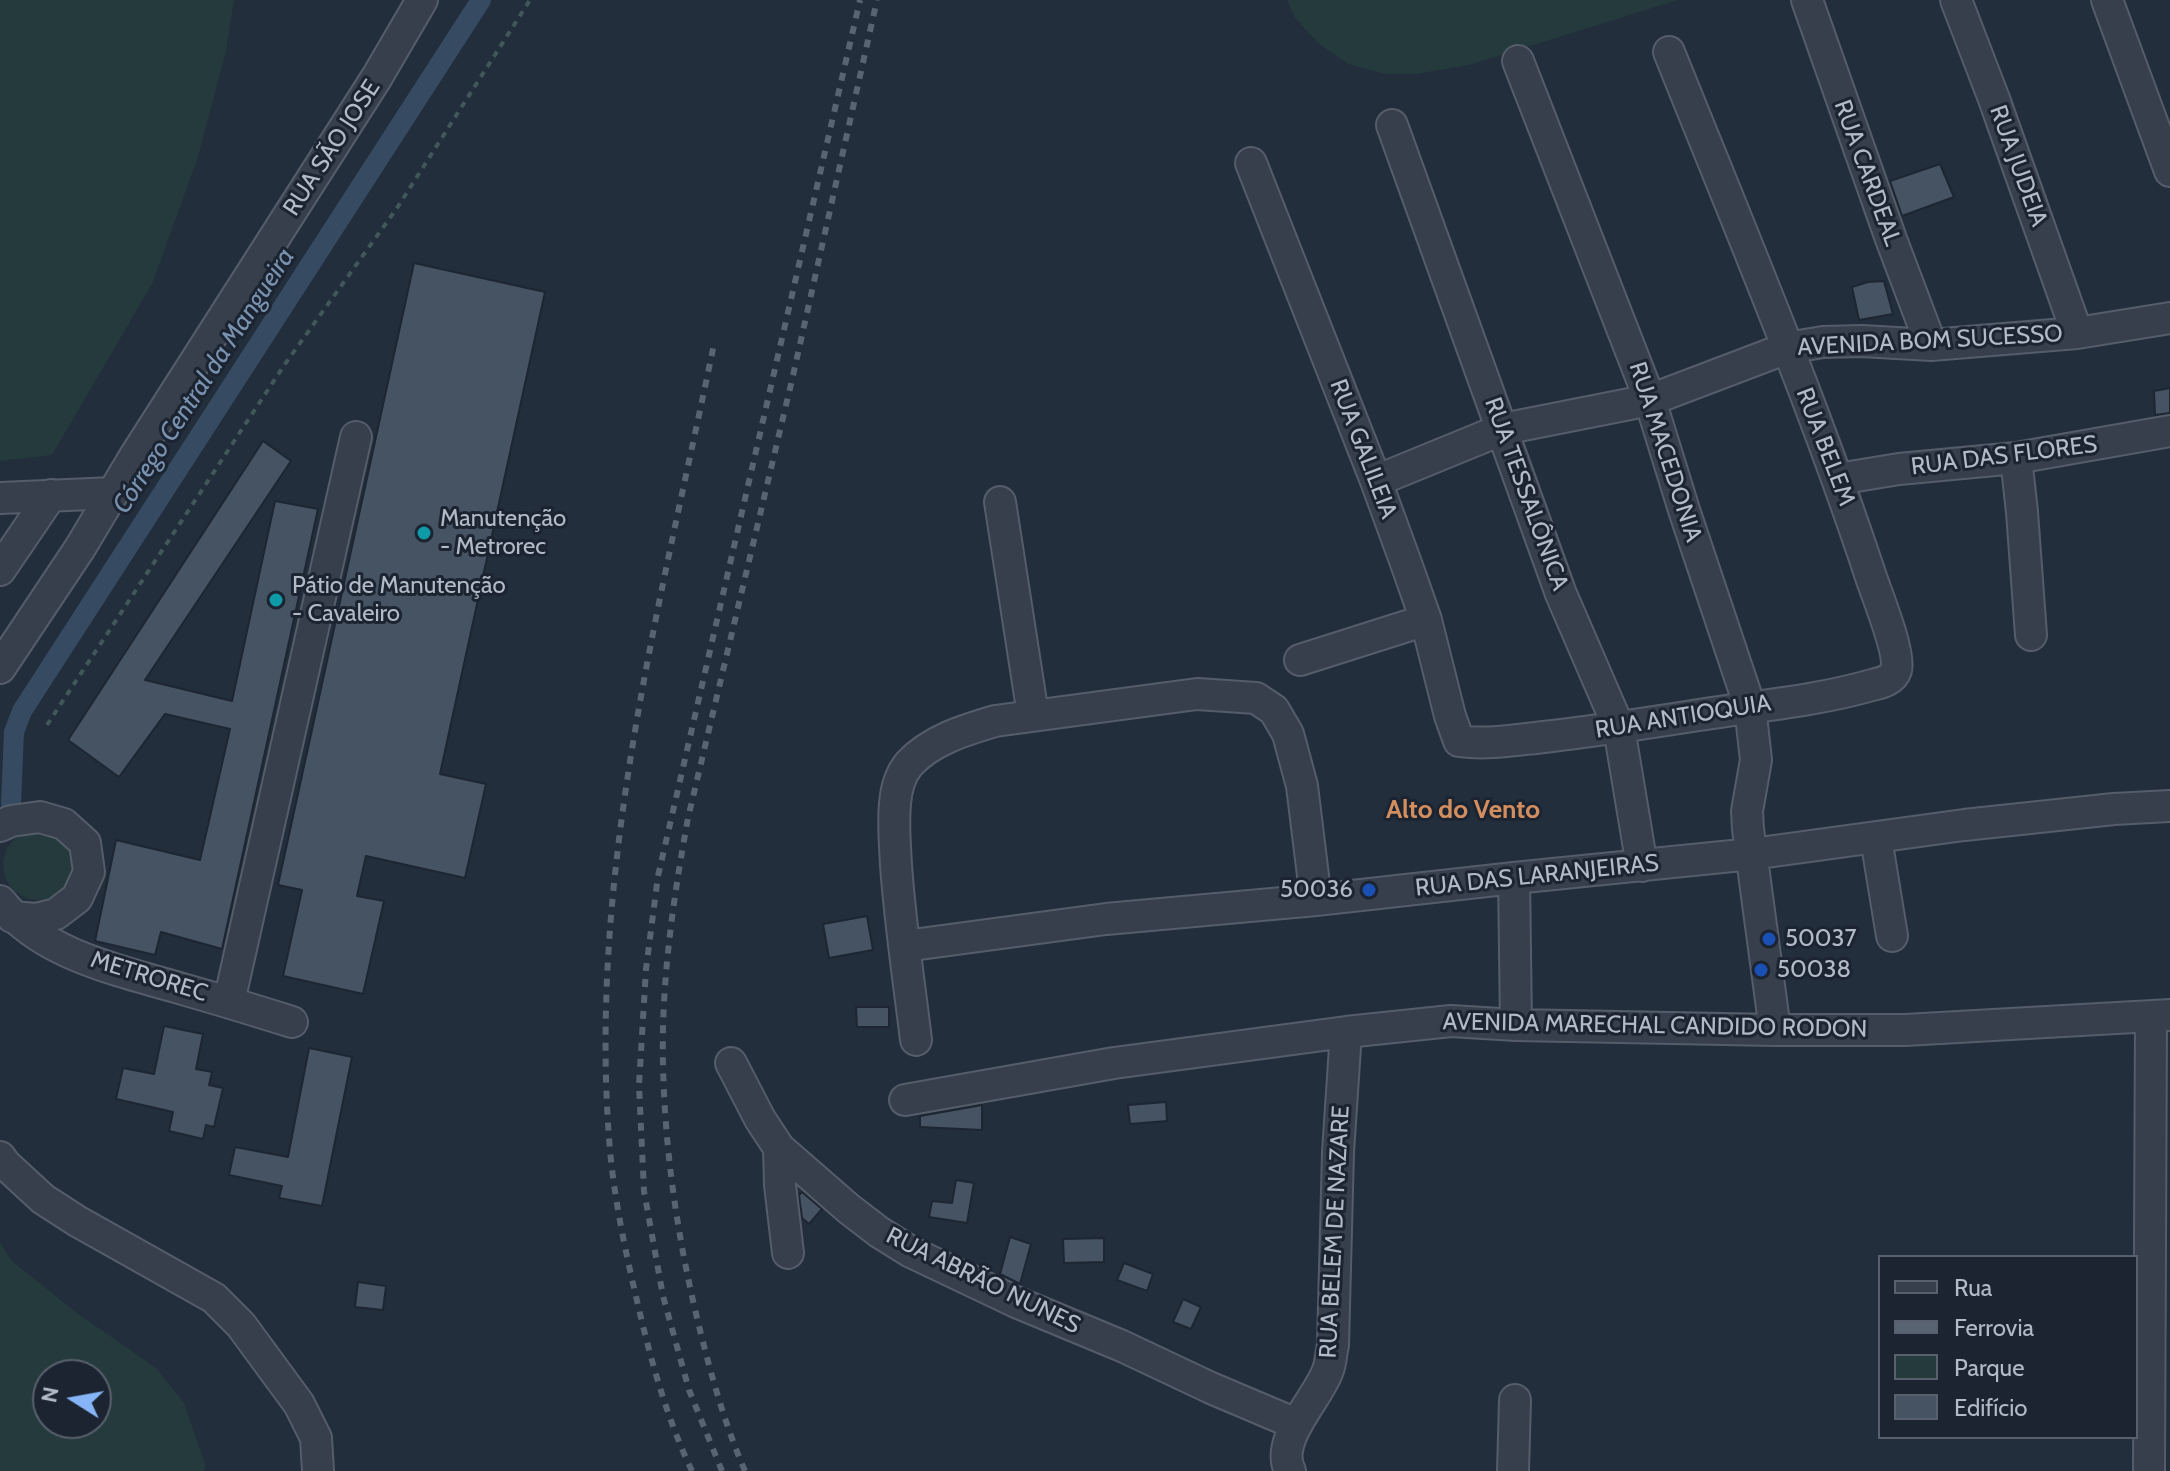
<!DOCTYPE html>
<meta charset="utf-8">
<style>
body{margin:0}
#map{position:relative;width:2170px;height:1471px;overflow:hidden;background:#222e3b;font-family:Cabin,sans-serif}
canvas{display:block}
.legend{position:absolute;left:1878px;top:1255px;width:260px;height:184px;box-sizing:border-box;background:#1b2430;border:2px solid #57606c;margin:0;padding:10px 14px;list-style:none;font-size:24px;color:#b1bac7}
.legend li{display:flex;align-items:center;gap:16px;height:40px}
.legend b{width:40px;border:2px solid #57606c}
.north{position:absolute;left:32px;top:1359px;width:80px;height:80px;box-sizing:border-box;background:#1b2430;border:2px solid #57606c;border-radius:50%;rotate:281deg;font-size:22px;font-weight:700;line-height:32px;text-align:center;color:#b1bac7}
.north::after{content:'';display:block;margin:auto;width:28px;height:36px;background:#86b5f7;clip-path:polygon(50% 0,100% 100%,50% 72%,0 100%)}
</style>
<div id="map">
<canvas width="2170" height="1471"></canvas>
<ul class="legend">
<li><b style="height:10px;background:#363f4b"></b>Rua</li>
<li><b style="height:10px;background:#586472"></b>Ferrovia</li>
<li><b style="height:22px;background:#243a3c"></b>Parque</li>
<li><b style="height:22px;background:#465362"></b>Edifício</li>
</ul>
<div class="north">N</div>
</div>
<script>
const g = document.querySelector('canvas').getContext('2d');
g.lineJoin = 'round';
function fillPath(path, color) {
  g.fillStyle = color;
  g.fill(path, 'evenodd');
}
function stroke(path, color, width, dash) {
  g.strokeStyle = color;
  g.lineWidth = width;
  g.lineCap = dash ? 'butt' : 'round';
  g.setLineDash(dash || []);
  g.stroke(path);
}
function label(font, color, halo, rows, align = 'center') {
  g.font = font + ' Cabin,sans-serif';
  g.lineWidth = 6;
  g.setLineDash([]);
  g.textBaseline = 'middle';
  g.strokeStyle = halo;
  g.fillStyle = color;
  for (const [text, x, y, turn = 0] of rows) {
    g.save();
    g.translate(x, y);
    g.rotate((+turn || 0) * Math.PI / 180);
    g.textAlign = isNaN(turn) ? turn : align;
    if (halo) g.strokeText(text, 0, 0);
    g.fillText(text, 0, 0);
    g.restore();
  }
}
fillPath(new Path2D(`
 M0,0h234l-8,51 -28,106 -46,127 -100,171 -52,6z
 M1287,0h391l-209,65 -53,9h-31l-37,-10 -30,-21 -23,-25z
 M3 865a35 35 0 1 1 70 0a35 35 0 1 1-70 0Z
 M0,1243l12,18 65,52 79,55 28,35 21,61 -1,7h-204zM96,1375v48h-48v-48z`), '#243a3c');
stroke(new Path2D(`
 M11,804l3,-72 8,-21 459,-711`), '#364a62', 20);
const building = new Path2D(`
 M1940,164l14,33 -52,19 -12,-35z
 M414,263l131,29 -105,482 46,10 -21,94 -99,-22 -9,40 27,5 -21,93 -80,-18 19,-86 -24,-5z
 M1884,281l9,33 -34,6 -7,-33 16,-5z
 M2170,388v25l-15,2 -1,-24z
 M263,441l28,20 -146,219 87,21 43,-200 43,8 -96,440 -61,-17 -6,23 -60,-14 21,-101 84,20 30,-131 -65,-15 -46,63 -51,-37z
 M867,916l6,34 -44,8 -6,-34z
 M856,1007h33v20h-32z
 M164,1026l39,8 -7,35 16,3 -3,13 14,3 -9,39 -8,-2 -3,14 -34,-8 4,-19 -57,-13 7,-31 31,6z
 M309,1048l43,9 -30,149 -43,-8 3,-12 -53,-11 6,-28 53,10z
 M1166,1102l1,19 -37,3 -2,-19z
 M982,1105v25l-62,-3v-11z
 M956,1180l18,3 -7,40 -38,-6 3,-16 20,2z
 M802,1192l20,17 -13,15 -7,-6 -3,-23z
 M1010,1237l21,7 -11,40 -20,-10z
 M1104,1238v24l-40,1 -1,-24z
 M1124,1263l29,11 -6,17 -30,-11z
 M358,1282l28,4 -3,24 -28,-3z
 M1183,1299l18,8 -10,22 -18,-7z`);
fillPath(building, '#465362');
stroke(building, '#1d2632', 2);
const minor = new Path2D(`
 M1807,0l84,239 40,106
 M1956,0l38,99 83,234
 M2107,0l63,171
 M1518,61l132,339 34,110 66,197 6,53 -9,51 1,18 27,201
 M1392,125l169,469 58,134 23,138
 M1251,163l125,318 31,85 19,54 24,96 9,25c28,4 57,-1 85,-4 52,-6 104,-14 155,-22 57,-9 118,-14 173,-30 9,-2 21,-5 24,-15 5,-16 -19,-75 -25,-93 -59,-178 -132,-351 -202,-525
 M2016,458l6,54 9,123
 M1838,479l61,-10 117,-11 154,-27
 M1376,481l127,-52 147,-29 137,-52 36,-6 39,-1 69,4 146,-12 93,-15
 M0,498l113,-5
 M1000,502l33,213
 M0,570l51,-75
 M1300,660l126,-40
 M0,668l80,-120 55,-92 242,-379 45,-77
 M0,826l11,-5 29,-4 24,7 21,19 4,29 -12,26 -21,16 -20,5 -24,-2
 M1876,838l16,98
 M1514,878l2,147
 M0,901c43,55 122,70 186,89 35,10 71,21 106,32
 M905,946l201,-27 210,-19 198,-22 238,-24 212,-29 150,-16 56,-3
 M229,1002l127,-565
 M916,1040c-7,-58 -16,-117 -20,-175 -1,-20 -3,-41 -1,-61 1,-14 5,-29 14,-40 22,-24 56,-34 86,-43l202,-27 59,4 18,12 14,24 14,52 14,114
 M731,1063l29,56 19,29 70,61 30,23 32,20 105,50 106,44 89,42 85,36
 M905,1100l209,-37 232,-31 105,-11 65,4 259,5h130l265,-15
 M779,1148l1,37 8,68
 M0,1157l5,7 38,35 34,22 137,77 27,27 58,79 17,34 2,33
 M1290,1471c-16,-31 28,-72 38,-101 3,-8 3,-17 5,-25l5,-193 8,-120
 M1513,1471l2,-71
 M2149,1471l2,-454`);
stroke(minor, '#545d69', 34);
stroke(new Path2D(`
 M47,725l238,-361 112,-156 133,-208`), '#425759', 4, [6, 6]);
stroke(minor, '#363f4b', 30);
stroke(new Path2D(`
 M692,1471c-25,-52 -41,-110 -54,-166 -13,-55 -25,-111 -29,-167 -20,-268 51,-533 105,-794
 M722,1471l-33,-81 -26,-94 -19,-105 -5,-106 7,-116 12,-93 202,-876
 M745,1471c-20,-46 -34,-96 -46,-145 -21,-85 -34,-173 -36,-260 -2,-83 10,-166 25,-248l104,-438 85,-380`), '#586472', 6, [8, 8]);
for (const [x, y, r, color] of [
 [424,533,8,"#0f9aa8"],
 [276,600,8,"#0f9aa8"],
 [1369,890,8,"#1a4fb4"],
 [1769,939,8,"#1a4fb4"],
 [1761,970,8,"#1a4fb4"]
]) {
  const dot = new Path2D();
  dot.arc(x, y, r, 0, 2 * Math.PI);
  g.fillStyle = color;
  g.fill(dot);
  stroke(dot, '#1b2430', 3);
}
label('24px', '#b1bac7', '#1b2430', [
 ["RUA SÃO JOSE",332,148,-57],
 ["RUA JUDEIA",2018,166,70],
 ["RUA CARDEAL",1867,173,70],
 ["AVENIDA BOM SUCESSO",1930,341,-3],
 ["RUA BELEM",1825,447,69],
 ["RUA GALILEIA",1363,449,69],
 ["RUA MACEDONIA",1665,452,72],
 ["RUA DAS FLORES",2004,456,-7],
 ["RUA TESSALÔNICA",1526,494,70],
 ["RUA ANTIOQUIA",1683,717,-9],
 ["RUA DAS LARANJEIRAS",1537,876,-6],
 ["METROREC",149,977,17],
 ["AVENIDA MARECHAL CANDIDO RODON",1655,1026,1],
 ["RUA BELEM DE NAZARE",1335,1232,-87],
 ["RUA ABRÃO NUNES",983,1281,26]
]);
label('24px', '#b1bac7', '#1b2430', [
 ["Manutenção",440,519],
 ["- Metrorec",440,547],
 ["Pátio de Manutenção",292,586],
 ["- Cavaleiro",292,614],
 ["50036",1353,890,"right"],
 ["50037",1785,939],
 ["50038",1777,970]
], 'left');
label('italic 26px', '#7992af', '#1b2430', [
 ["Córrego Central da Mangueira",204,381,-57]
]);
label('bold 26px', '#d38e60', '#1b2430', [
 ["Alto do Vento",1463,810]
]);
</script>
